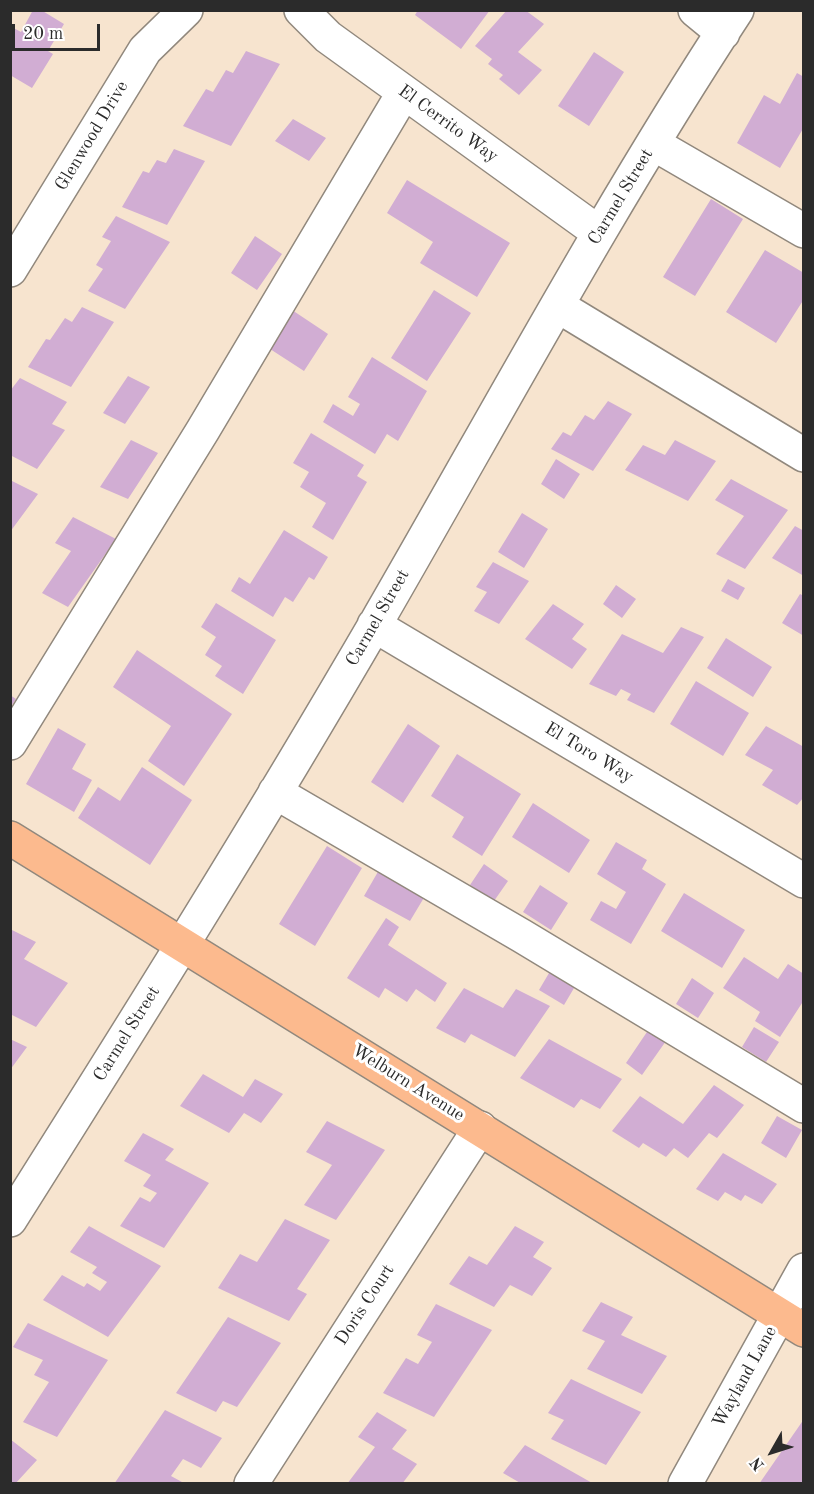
<!DOCTYPE html>
<style>
body{margin:0}
#map{position:relative;width:814px;height:1494px;overflow:hidden;background:#f7e4cf;font-family:"Old Standard TT",serif}
canvas{display:block}
.frame{position:absolute;inset:0;border:12px solid #2b2b2b;pointer-events:none}
.north{position:absolute;left:742px;top:1422px;width:60px;height:60px;-webkit-text-stroke:4px #fff;paint-order:stroke;rotate:231deg;font-size:16px;font-weight:700;line-height:24px;text-align:center;color:#2b2b2b}
.north::after{content:'';display:block;margin:auto;width:21px;height:27px;background:#2b2b2b;clip-path:polygon(50% 0,100% 100%,50% 72%,0 100%)}
.scale{position:absolute;left:12px;top:24px;width:88px;height:27px;box-sizing:border-box;border:3px solid #2b2b2b;border-top:0;padding-left:8px;font-size:18px;line-height:21px;white-space:nowrap;color:#2b2b2b;-webkit-text-stroke:4px #fff;paint-order:stroke}
</style>
<div id="map">
<canvas width="814" height="1494"></canvas>
<div class="frame"></div>
<div class="north">N</div>
<div class="scale">20 m</div>
</div>
<script>
const g = document.querySelector('canvas').getContext('2d');
g.lineJoin = 'round';
function fillPath(path, color) {
  g.fillStyle = color;
  g.fill(path, 'evenodd');
}
function stroke(path, color, width, dash) {
  g.strokeStyle = color;
  g.lineWidth = width;
  g.lineCap = dash ? 'butt' : 'round';
  g.setLineDash(dash || []);
  g.stroke(path);
}
function label(font, color, halo, rows, align = 'center') {
  g.font = font + ' "Old Standard TT",serif';
  g.lineWidth = 6;
  g.setLineDash([]);
  g.textBaseline = 'middle';
  g.strokeStyle = halo;
  g.fillStyle = color;
  for (const [text, x, y, turn = 0] of rows) {
    g.save();
    g.translate(x, y);
    g.rotate((+turn || 0) * Math.PI / 180);
    g.textAlign = isNaN(turn) ? turn : align;
    if (halo) g.strokeText(text, 0, 0);
    g.fillText(text, 0, 0);
    g.restore();
  }
}
fillPath(new Path2D(`
 M33,10h8l23,14 -16,27 5,3 -21,34 -22,-13v-49l11,6z
 M418,10h72l-29,39 -46,-34z
 M507,10h18l19,14 -26,28 24,18 -23,25 -20,-16 4,-4 -15,-11 4,-5 -17,-13z
 M246,51l34,13 -49,82 -48,-20 23,-37 7,3 13,-22 7,3z
 M594,52l30,20 -35,54 -31,-20z
 M797,73l7,4v50l-24,41 -43,-25 27,-48 16,9z
 M293,119l33,19 -17,23 -34,-20z
 M174,149l31,12 -38,64 -45,-18 21,-36 6,2 8,-13 9,3z
 M407,180l103,63 -33,54 -57,-34 13,-21 -46,-29z
 M711,199l32,20 -48,77 -32,-19z
 M116,216l54,26 -45,67 -37,-18 15,-22 -7,-4 15,-24 -9,-4z
 M255,236l27,18 -25,36 -26,-17z
 M765,250l39,23v26l-28,44 -50,-31z
 M434,290l37,23 -44,68 -36,-23z
 M82,307l32,15 -43,65 -43,-20 18,-28 4,1 15,-22 7,4z
 M292,310l36,24 -24,37 -37,-24z
 M372,357l55,34 -29,50 -11,-7 -12,20 -52,-32 10,-18 20,12 7,-12 -12,-7z
 M128,376l22,11 -25,37 -22,-11z
 M20,378l47,24 -15,22 13,6 -28,39 -27,-14v-64z
 M608,401l24,13 -39,57 -42,-22 12,-17 8,4 14,-21 9,5z
 M311,433l53,32 -7,11 10,6 -34,58 -21,-13 14,-24 -26,-16 9,-15 -16,-9z
 M131,440l27,13 -30,46 -28,-12z
 M675,440l41,21 -28,40 -63,-31 18,-25 22,10z
 M556,459l24,15 -16,25 -23,-15z
 M731,479l57,31 -43,59 -29,-15 28,-38 -29,-16z
 M10,480l28,14 -28,38z
 M522,513l26,16 -24,39 -26,-16z
 M73,517l43,22 -48,68 -26,-14 29,-42 -16,-8z
 M795,526l9,5v45l-32,-18z
 M284,530l44,27 -14,23 -5,-3 -16,25 -8,-5 -12,20 -42,-26 8,-14 11,7z
 M493,562l36,19 -30,43 -25,-13 13,-19 -11,-5z
 M728,579l17,9 -7,12 -17,-9z
 M616,585l20,14 -14,19 -19,-14z
 M800,594l4,2v40l-22,-13z
 M216,603l60,37 -33,54 -28,-18 7,-10 -17,-11 11,-18 -15,-10z
 M553,604l31,20 -12,15 15,10 -15,20 -47,-30z
 M681,627l23,10 -50,76 -27,-13 4,-6 -10,-5 -5,7 -27,-12 33,-50 41,19z
 M726,638l46,29 -19,30 -46,-29z
 M137,650l95,64 -48,72 -36,-25 23,-35 -58,-39z
 M696,681l53,32 -26,43 -53,-32z
 M10,695l6,4 -6,9z
 M408,724l32,22 -37,57 -32,-21z
 M766,726l38,21v50l-7,8 -35,-20 11,-15 -28,-15z
 M58,728l28,16 -14,25 20,11 -18,32 -48,-28z
 M457,754l64,40 -39,62 -30,-19 12,-20 -33,-21z
 M142,767l50,33 -42,65 -72,-47 20,-31 22,14z
 M533,803l57,37 -21,33 -57,-36z
 M616,842l31,18 -5,9 24,15 -35,60 -41,-24 11,-19 15,8 10,-17 -29,-18z
 M327,846l35,22 -47,78 -36,-22z
 M484,864l24,17 -14,20 -24,-16z
 M379,870l46,26 -15,25 -46,-25z
 M540,885l28,18 -17,27 -28,-18z
 M684,893l61,37 -23,38 -61,-37z
 M386,918l13,9 -11,18 59,38 -12,19 -19,-13 -9,13 -22,-14 -6,10 -32,-20z
 M12,930l24,12 -12,17 44,24 -32,44 -26,-13z
 M744,957l34,22 10,-15 16,10v26l-24,37 -25,-16 5,-9 -37,-24z
 M552,968l25,15 -13,22 -25,-15z
 M692,978l22,15 -16,25 -22,-14z
 M464,988l39,20 13,-19 34,17 -35,51 -44,-23 -6,9 -29,-15z
 M754,1027l25,15 -13,20 -24,-15z
 M649,1029l17,12 -24,34 -16,-12z
 M10,1039l17,8 -17,23z
 M549,1039l73,40 -22,30 -19,-10 -7,9 -54,-30z
 M203,1074l40,23 12,-18 28,15 -22,29 -17,-10 -15,20 -49,-27z
 M714,1085l30,20 -27,33 -8,-5 -21,25 -14,-10 -8,9 -23,-14 -4,5 -27,-17 28,-35 43,28z
 M777,1116l25,14 -16,28 -25,-15z
 M327,1121l58,29 -49,70 -32,-15 28,-40 -26,-13z
 M143,1133l31,16 -9,11 44,23 -45,65 -44,-22 20,-29 10,5 7,-9 -14,-7 8,-11 -27,-14z
 M723,1153l54,31 -15,20 -17,-9 -4,6 -16,-9 -7,9 -22,-12z
 M285,1219l45,21 -33,49 10,5 -18,27 -71,-33 22,-34 17,8z
 M89,1226l72,40 -53,71 -65,-37 19,-25 22,12 3,-4 13,8 7,-9 -15,-9 5,-6 -27,-15z
 M515,1226l29,16 -11,15 19,11 -20,28 -22,-11 -16,22 -45,-23 20,-28 18,9z
 M601,1302l32,15 -12,18 46,21 -25,38 -55,-25 18,-28 -23,-10z
 M436,1304l56,26 -58,87 -51,-24 23,-35 12,6 14,-22 -15,-7z
 M228,1317l53,26 -44,64 -14,-6 -7,11 -40,-19z
 M28,1323l80,37 -51,77 -34,-15 26,-40 -15,-7 9,-15 -30,-13z
 M571,1379l70,33 -35,53 -55,-26 13,-19 -16,-7z
 M165,1410l57,28 -21,30 -18,-9 -12,17 11,6 -1,2h-67z
 M377,1412l30,18 -15,19 25,15 -15,20h-55l28,-37 -17,-10z
 M804,1419v65h-45z
 M10,1439l27,21 -22,24h-5z
 M525,1445l69,39h-72l-19,-11z`), '#d1add3');
const minor = new Path2D(`
 M301,10l27,27 270,195
 M695,10l28,23
 M654,144l150,87
 M10,270l135,-220 41,-40
 M558,306l246,149
 M374,625l430,256
 M10,743l193,-313 201,-338
 M275,792l247,144 282,170
 M10,1220c125,-198 249,-396 367,-599 118,-204 230,-413 360,-611
 M251,1484l229,-356
 M685,1484l119,-214`);
const major = new Path2D(`
 M10,838l794,492`);
stroke(minor, '#91887d', 36);
stroke(major, '#91887d', 36);
stroke(minor, '#fff', 33);
stroke(major, '#fcba8e', 33);
label('18px', '#2b2b2b', '#fff', [
 ["El Cerrito Way",448,124,36],
 ["Glenwood Drive",92,136,-59],
 ["Carmel Street",621,197,-59],
 ["Carmel Street",378,618,-60],
 ["El Toro Way",589,753,31],
 ["Carmel Street",127,1034,-58],
 ["Welburn Avenue",408,1083,32],
 ["Doris Court",365,1305,-57],
 ["Wayland Lane",745,1377,-61]
]);
</script>
